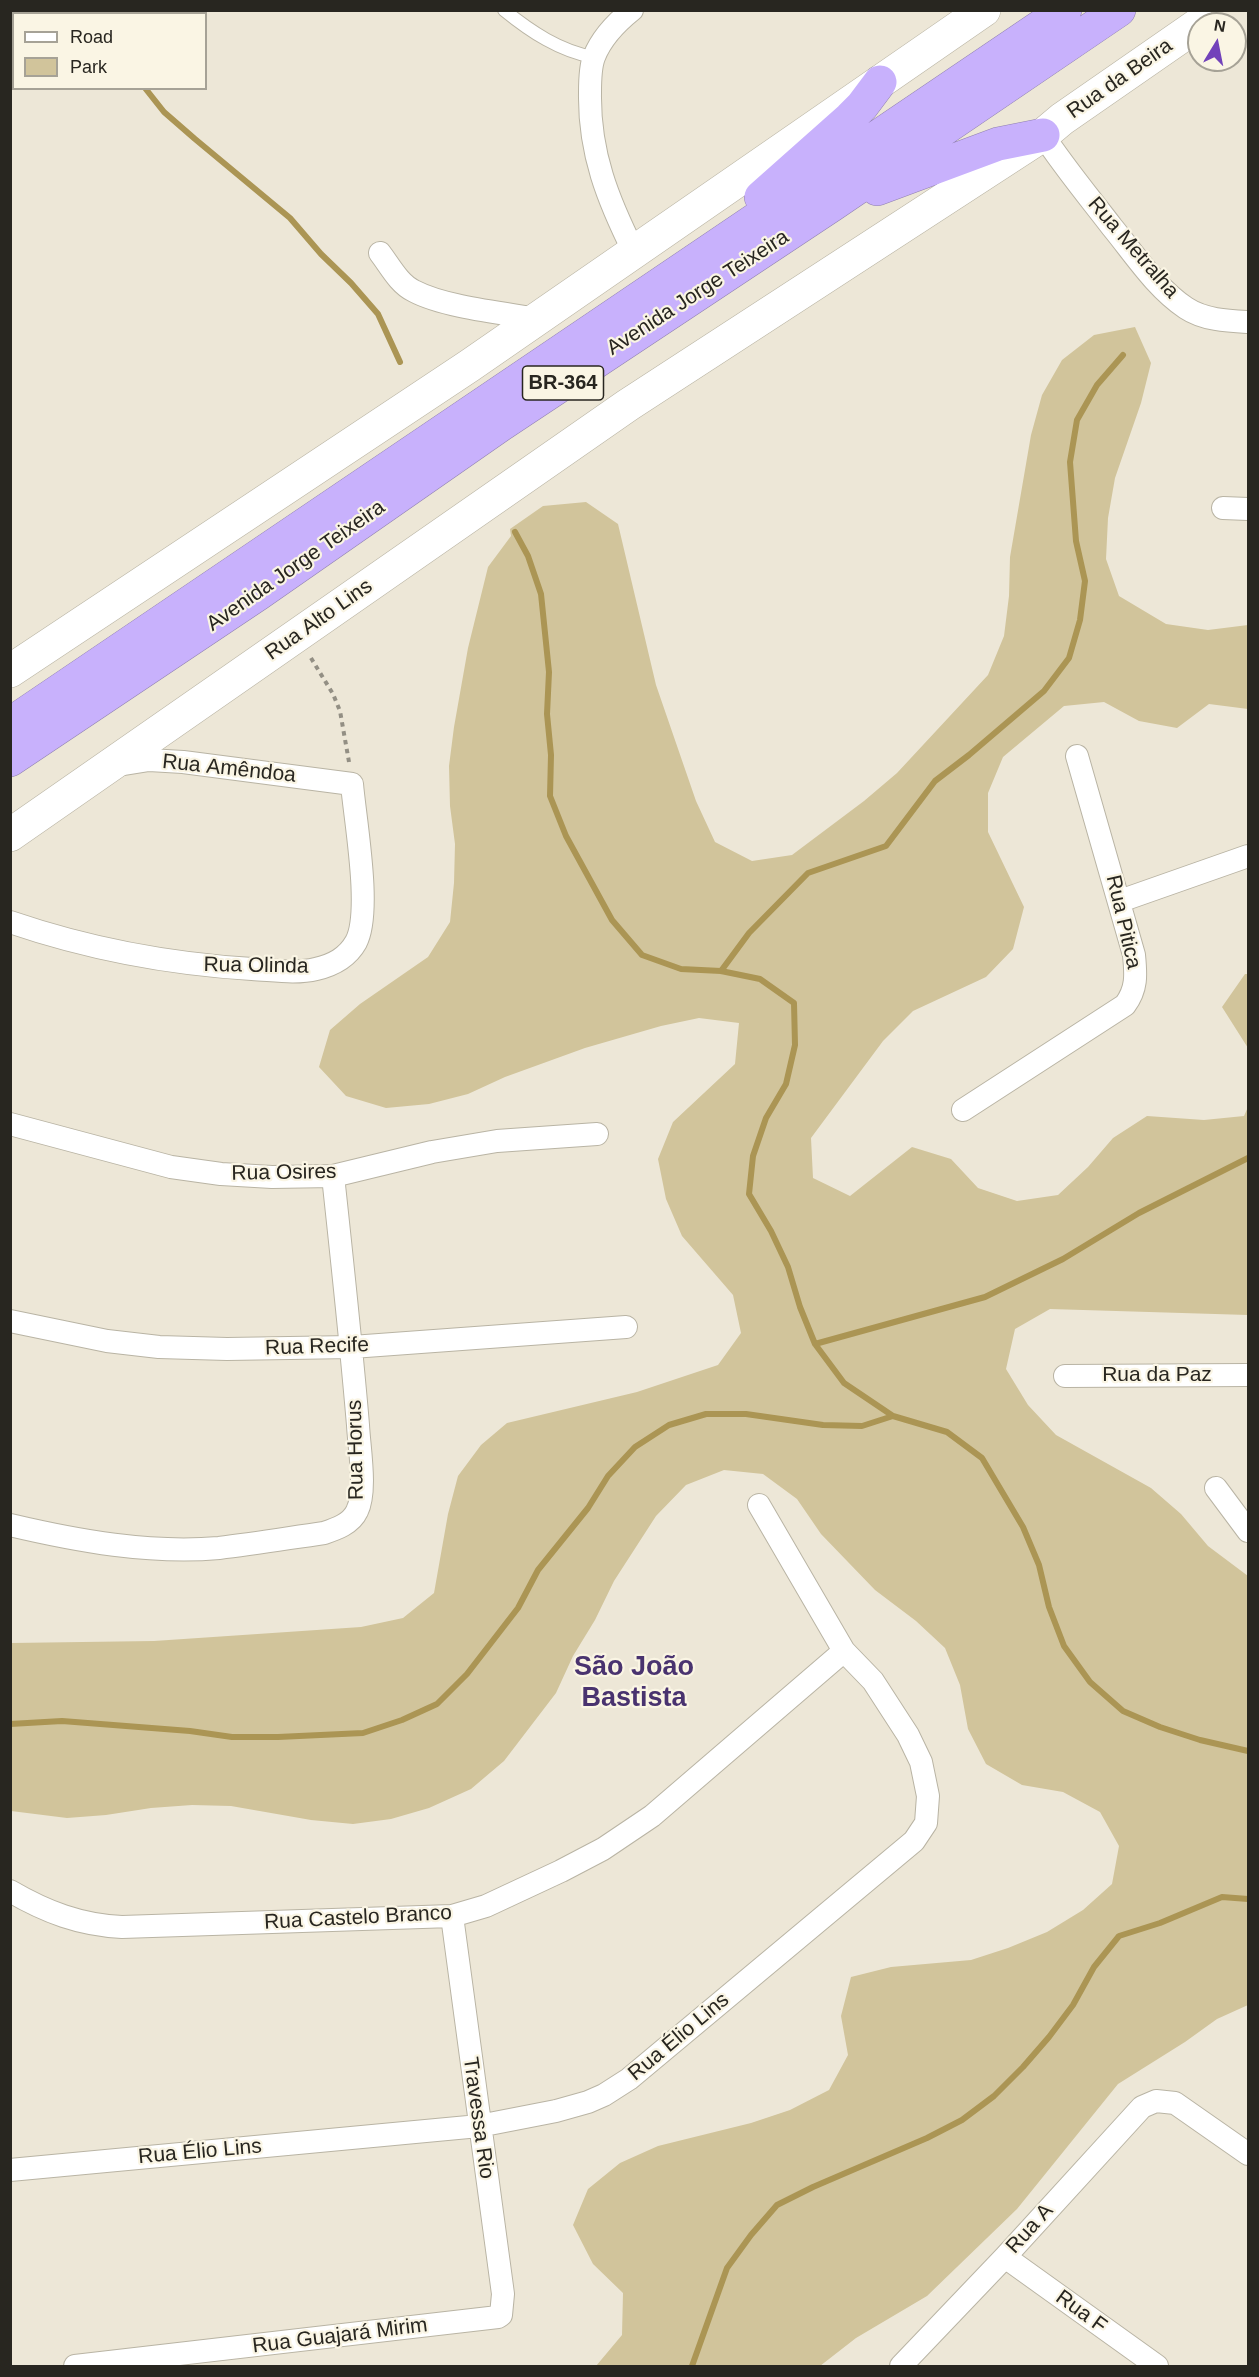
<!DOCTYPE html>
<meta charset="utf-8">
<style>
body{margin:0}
#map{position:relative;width:1259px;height:2377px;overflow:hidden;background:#ede7d7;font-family:Arial,sans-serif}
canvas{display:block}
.frame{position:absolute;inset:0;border:12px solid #282620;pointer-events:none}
.legend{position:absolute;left:12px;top:12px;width:195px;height:78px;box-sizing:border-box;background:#faf5e4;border:2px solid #a6a296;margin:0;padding:8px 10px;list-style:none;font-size:18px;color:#282620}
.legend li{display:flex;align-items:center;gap:12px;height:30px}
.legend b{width:30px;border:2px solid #a6a296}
.north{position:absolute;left:1187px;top:12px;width:60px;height:60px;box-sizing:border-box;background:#faf5e4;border:2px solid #a6a296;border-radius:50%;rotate:10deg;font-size:16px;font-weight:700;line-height:24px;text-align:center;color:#282620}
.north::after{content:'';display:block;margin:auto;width:21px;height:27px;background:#7242ba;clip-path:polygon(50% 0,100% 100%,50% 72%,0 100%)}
</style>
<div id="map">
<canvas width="1259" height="2377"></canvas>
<div class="frame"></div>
<ul class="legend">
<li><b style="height:8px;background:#fff"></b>Road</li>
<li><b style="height:16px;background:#d1c49b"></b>Park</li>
</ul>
<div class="north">N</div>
</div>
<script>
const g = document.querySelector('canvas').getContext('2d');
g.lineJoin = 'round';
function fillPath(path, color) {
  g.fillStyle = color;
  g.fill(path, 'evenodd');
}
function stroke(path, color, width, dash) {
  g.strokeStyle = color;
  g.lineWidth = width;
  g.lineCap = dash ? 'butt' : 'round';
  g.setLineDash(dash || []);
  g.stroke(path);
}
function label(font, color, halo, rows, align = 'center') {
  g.font = font + ' Arial,sans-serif';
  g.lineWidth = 4.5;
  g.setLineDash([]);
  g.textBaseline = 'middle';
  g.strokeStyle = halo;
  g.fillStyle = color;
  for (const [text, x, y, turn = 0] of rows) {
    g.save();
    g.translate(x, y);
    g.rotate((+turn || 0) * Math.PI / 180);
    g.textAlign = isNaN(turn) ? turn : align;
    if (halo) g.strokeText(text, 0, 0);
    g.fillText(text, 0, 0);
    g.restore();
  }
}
fillPath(new Path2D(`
 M1135,327l16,36 -10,40 -26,75 -7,40 -2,41 13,37 47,28 42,6 40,-5v84l-39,-5 -32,24 -38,-7 -35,-19 -40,4 -61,51 -15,36v39l36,75 -11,42 -27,28 -73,34 -30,30 -72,97 2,40 37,18 62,-49 39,12 27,29 39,13 41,-6 30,-28 25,-29 34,-22 57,4 40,-4 4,-9v208l-198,-6 -35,20 -9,40 22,36 28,30 95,53 30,26 27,32 40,30v429l-31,14 -32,23 -67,42 -101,125 -90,87 -71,42 -36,28h-224l26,-31 1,-42 -30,-29 -20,-39 15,-36 32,-26 38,-17 93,-23 39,-13 39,-20 19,-35 -7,-39 10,-39 40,-10 80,-7 37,-12 39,-16 36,-22 29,-26 7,-38 -19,-34 -37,-20 -41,-7 -36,-21 -18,-35 -8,-44 -15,-37 -29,-27 -41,-31 -54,-56 -24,-35 -34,-25 -39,-4 -38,15 -30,31 -42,65 -19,39 -22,36 -17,37 -52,68 -33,28 -42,19 -38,11 -38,5 -42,-4 -80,-14 -39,-1 -41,3 -45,7 -39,3 -56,-7v-168l143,-2 207,-14 42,-9 31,-25 14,-79 10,-38 23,-31 26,-22 130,-31 81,-27 23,-32 -8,-38 -51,-59 -16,-37 -8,-40 15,-37 62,-58 4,-41 -40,-5 -38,8 -76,22 -80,29 -37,17 -39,10 -43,4 -40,-12 -27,-29 11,-37 30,-26 68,-47 22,-35 4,-39 1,-39 -5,-38 -1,-40 5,-39 14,-79 20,-81 23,-31 -1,-7 33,-23 43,-4 32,22 38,161 40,116 19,41 37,19 40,-6 72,-54 33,-28 91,-98 16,-39 5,-40 1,-39 21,-122 11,-40 20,-35 32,-25z
 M1245,974h3v74l-26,-41z`), '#d1c49b');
stroke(new Path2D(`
 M104,10l1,4
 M145,88l19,24 31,27 95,79 31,36 30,29 27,31 22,48
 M515,532l13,24 13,38 8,78 -2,42 4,41 -1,41 16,40 46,84 30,35 39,14 40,2 39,8 34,24 1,42 -9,39 -20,34 -13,38 -4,38 22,37 17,36 12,40 15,37 29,39 49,33 54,16 35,26 41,69 16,38 10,42 15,39 26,36 33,29 37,16 40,13 48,11
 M721,971l28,-38 59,-60 78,-27 49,-65 34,-26 75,-64 25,-33 11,-38 5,-39 -9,-40 -6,-79 7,-42 20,-35 26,-30
 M815,1344l170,-47 78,-38 76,-46 109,-55
 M10,1724l52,-3 128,10 42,6h46l85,-4 39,-13 35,-16 30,-30 51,-66 20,-38 50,-62 20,-32 27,-29 34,-22 37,-11h40l77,11 39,1 31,-10
 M692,2366l35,-98 24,-33 26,-30 36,-18 114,-49 35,-18 32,-24 29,-29 26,-30 24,-32 21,-38 25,-31 41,-13 62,-26 26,2`), '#ab9554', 6);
const lane = new Path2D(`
 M504,10c27,22 56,41 89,47`);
const street = new Path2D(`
 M632,10c-15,12 -31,29 -38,47 -4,10 -4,25 -4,36 -1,60 18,107 44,159
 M1043,135c21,32 46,62 69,92 23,28 44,61 74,81 18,12 42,13 62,14
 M380,253c10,13 19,31 34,38 30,16 89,22 124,28
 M1223,508l25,1
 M1120,901l128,-45
 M10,922c79,27 160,42 242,47 21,1 44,5 64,0 17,-4 31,-11 40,-27 16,-30 -1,-122 -4,-158l-169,-22 -34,-2 -31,5
 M963,1110l162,-105c12,-16 11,-30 9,-50l-57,-199
 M10,1124l161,43 50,7 51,3 61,-1 99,-24 65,-11 100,-7
 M10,1321l97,20 52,6 68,2 125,-2 274,-20
 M1065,1376l183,-1
 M1216,1488l32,43
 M10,1525c68,16 140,29 209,23 35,-4 70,-10 105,-15 12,-4 27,-9 33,-22 10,-20 2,-64 1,-86 -7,-83 -16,-166 -25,-249
 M10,1891c36,21 70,34 112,36l330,-11 34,-10 75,-35 42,-22 49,-33 192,-165
 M10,2170l469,-44 77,-15 32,-9 16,-7 25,-16 285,-238 12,-18 2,-27 -7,-34 -13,-27 -35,-54 -29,-30 -85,-146
 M1005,2257l152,109
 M75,2366l423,-49 3,-2 2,-21 -51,-378
 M901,2366l104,-109 137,-150 14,-6 19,2 73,51`);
const secondary = new Path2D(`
 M10,671l459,-305 515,-356
 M10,835l618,-430 415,-270 19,-16 137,-95`);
const highway = new Path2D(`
 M877,189l121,-45 45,-9
 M761,197l89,-79 12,-12 18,-24
 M10,724l1055,-714
 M10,760l248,-166 244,-170 330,-219 287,-195`);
stroke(lane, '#b9b4a4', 14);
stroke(street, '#b9b4a4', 24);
stroke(secondary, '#b9b4a4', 34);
stroke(highway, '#9080af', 34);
stroke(new Path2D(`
 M311,658l22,36 7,17 9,51`), '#938f84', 4, [4.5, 4.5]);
stroke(lane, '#fff', 12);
stroke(street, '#fff', 22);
stroke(secondary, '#fff', 33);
stroke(highway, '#c8b1fc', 33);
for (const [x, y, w] of [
 [563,383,81]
]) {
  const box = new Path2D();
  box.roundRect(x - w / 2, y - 17, w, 34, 4.5);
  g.fillStyle = '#faf5e4';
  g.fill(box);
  stroke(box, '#282620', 1.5);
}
label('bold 20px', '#282620', null, [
 ["BR-364",563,383]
]);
label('21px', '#282620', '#faf5e4', [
 ["Rua da Beira",1120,79,-35],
 ["Rua Metralha",1133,248,49],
 ["Avenida Jorge Teixeira",698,293,-33],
 ["Avenida Jorge Teixeira",296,566,-35],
 ["Rua Alto Lins",319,620,-35],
 ["Rua Amêndoa",229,769,6],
 ["Rua Pitica",1123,922,77],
 ["Rua Olinda",256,966,1],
 ["Rua Osires",284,1173,-1],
 ["Rua Recife",317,1347,-2],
 ["Rua da Paz",1157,1375],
 ["Rua Horus",356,1450,-91],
 ["Rua Castelo Branco",358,1918,-3],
 ["Rua Élio Lins",679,2037,-40],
 ["Travessa Rio",478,2118,82],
 ["Rua Élio Lins",200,2152,-5],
 ["Rua A",1030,2229,-48],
 ["Rua F",1081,2312,36],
 ["Rua Guajará Mirim",340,2336,-7]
]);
label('bold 27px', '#49336f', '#faf5e4', [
 ["São João",634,1668],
 ["Bastista",634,1699]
]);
</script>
